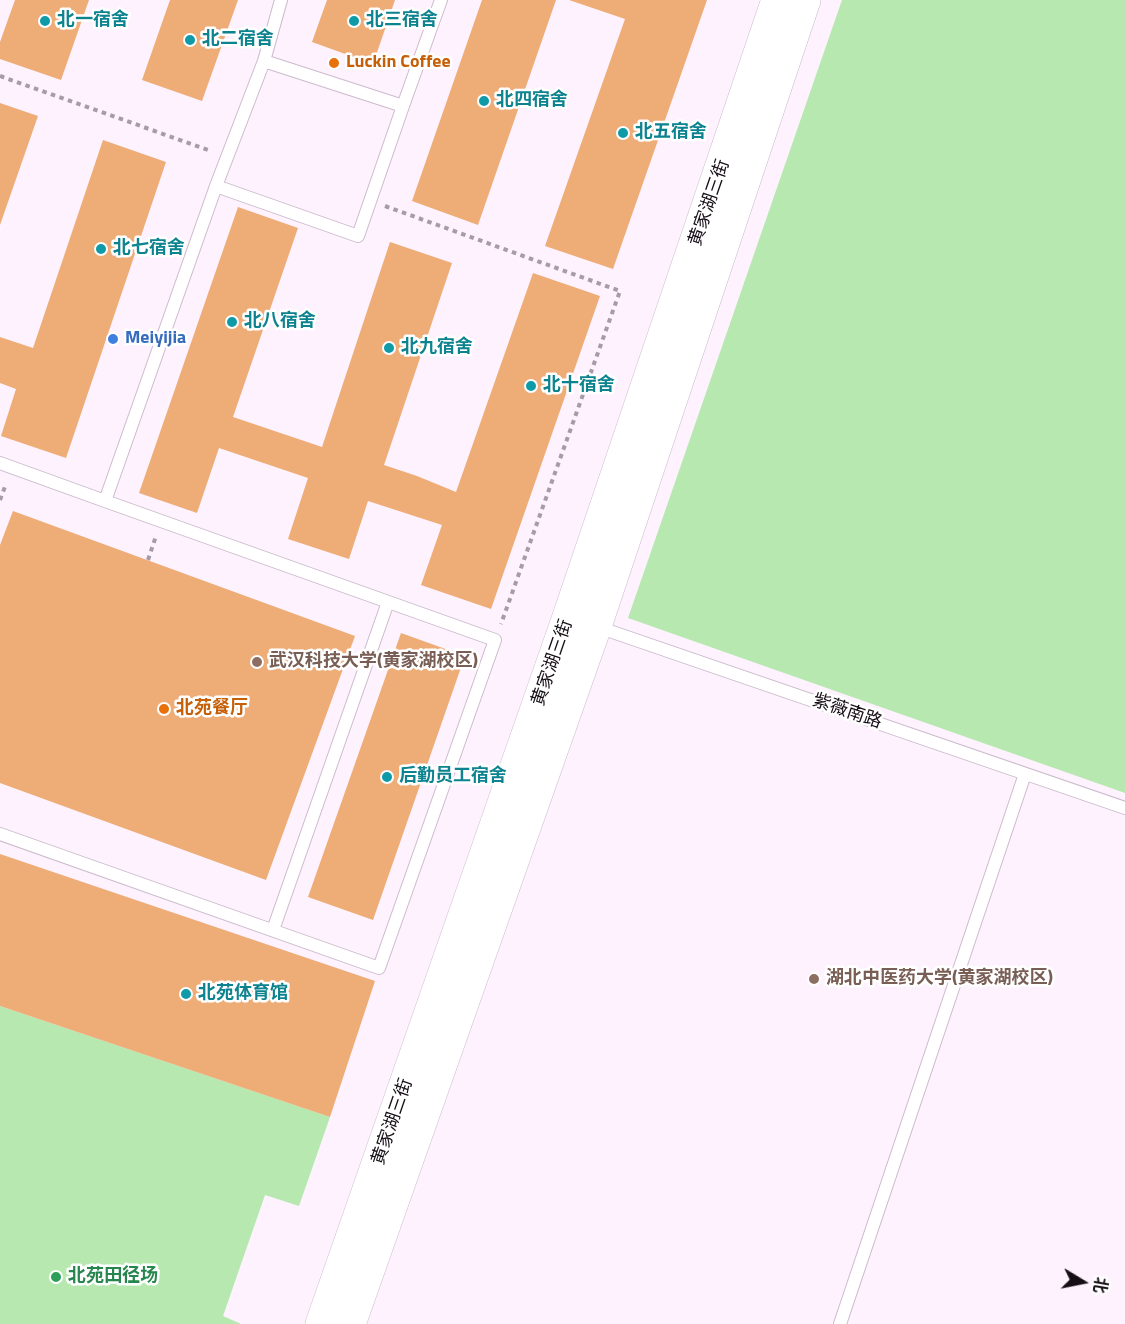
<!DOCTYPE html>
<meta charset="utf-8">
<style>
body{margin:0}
#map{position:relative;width:1125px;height:1324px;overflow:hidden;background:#fdf2fd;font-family:"Titillium Web","Noto Sans SC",sans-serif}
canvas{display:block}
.north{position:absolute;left:1053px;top:1252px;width:60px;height:60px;-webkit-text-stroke:4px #fff;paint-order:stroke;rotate:100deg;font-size:16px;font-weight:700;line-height:24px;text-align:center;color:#160f16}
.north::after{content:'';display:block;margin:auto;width:21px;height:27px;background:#160f16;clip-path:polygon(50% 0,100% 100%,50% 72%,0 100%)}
</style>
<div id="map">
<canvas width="1125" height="1324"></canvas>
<div class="north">北</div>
</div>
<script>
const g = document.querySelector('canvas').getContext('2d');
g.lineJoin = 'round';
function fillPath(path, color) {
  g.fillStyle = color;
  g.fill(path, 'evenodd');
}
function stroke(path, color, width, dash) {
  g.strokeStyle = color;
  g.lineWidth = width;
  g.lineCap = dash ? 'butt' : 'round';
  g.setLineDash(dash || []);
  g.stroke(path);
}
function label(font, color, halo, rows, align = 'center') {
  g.font = font + ' "Titillium Web","Noto Sans SC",sans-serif';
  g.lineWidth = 5;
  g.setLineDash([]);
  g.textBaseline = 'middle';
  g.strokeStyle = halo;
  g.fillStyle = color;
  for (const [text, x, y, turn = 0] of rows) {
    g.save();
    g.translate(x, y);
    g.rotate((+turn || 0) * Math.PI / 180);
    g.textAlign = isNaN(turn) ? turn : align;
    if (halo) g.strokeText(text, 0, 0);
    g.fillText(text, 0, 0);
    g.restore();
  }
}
fillPath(new Path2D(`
 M842,0h283v793l-497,-175z
 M0,1006l330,111 -31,89 -34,-11 -42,121 18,8h-241z`), '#b6e8af');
fillPath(new Path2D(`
 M15,0h74l-28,80 -61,-21v-17z
 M170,0h68l-36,101 -60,-21z
 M327,0h68l-22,64 -61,-22z
 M482,0h74l-78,225 -66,-24z
 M569,0h138l-94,269 -68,-23 80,-227z
 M0,103l38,13 -38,109z
 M103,140l63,22 -100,296 -65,-22 15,-47 -16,-6v-46l33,11z
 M238,207l60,21 -65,189 89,30 68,-205 62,21 -68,202 33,11 39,16 77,-219 67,23 -109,313 -70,-24 21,-60 -74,-24 -19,58 -61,-20 20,-61 -89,-30 -22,65 -58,-20z
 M13,511l342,125 -89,244 -266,-97v-238z
 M401,633l64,23 -92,264 -65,-23z
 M0,854l375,127 -45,136 -330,-111z`), '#eeac77');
const lane = new Path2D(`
 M264,61l17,-61
 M216,186l142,50 45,-130
 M0,463l105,38 111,-315 48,-125 139,45 38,-106
 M595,626l530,182
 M0,834l379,134 116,-328 -390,-139
 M273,930l115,-328
 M840,1324l185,-550`);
const secondary = new Path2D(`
 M322,1324l247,-707 209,-617
 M349,1324l246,-698 209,-626`);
stroke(lane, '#ccbbcd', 14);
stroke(secondary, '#ccbbcd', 34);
stroke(new Path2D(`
 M0,76l211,75
 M385,206l235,85 -119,333
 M0,500l6,-16
 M148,560l8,-24`), '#a69ca6', 4, [4.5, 4.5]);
stroke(lane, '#fff', 12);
stroke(secondary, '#fff', 33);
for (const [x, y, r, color] of [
 [45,21,6,"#0f9aa8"],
 [354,21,6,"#0f9aa8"],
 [190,40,6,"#0f9aa8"],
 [334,63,6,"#e8710a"],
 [484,101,6,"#0f9aa8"],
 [623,133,6,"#0f9aa8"],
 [101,249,6,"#0f9aa8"],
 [232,322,6,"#0f9aa8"],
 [113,339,6,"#3f7fe0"],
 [389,348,6,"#0f9aa8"],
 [531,386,6,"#0f9aa8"],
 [257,662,6,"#8d6e63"],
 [164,709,6,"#e8710a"],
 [387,777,6,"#0f9aa8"],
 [814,979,6,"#8d6e63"],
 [186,994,6,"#0f9aa8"],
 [56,1277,6,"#2e9e5b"]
]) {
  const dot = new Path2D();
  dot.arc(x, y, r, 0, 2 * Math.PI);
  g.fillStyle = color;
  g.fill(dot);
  stroke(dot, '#fff', 2);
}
label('bold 18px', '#0d838f', '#fff', [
 ["北一宿舍",57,21],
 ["北三宿舍",366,21],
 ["北二宿舍",202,40],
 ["北四宿舍",496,101],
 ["北五宿舍",635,133],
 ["北七宿舍",113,249],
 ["北八宿舍",244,322],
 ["北九宿舍",401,348],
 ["北十宿舍",543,386],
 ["后勤员工宿舍",399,777],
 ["北苑体育馆",198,994]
], 'left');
label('bold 18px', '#c56008', '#fff', [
 ["Luckin Coffee",346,63],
 ["北苑餐厅",176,709]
], 'left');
label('18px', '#160f16', '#fff', [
 ["黄家湖三街",710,203,-71],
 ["黄家湖三街",553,663,-71],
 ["紫薇南路",847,712,19],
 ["黄家湖三街",393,1122,-71]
]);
label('bold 18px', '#366cbe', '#fff', [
 ["Meiyijia",125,339]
], 'left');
label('bold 18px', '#785e54', '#fff', [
 ["武汉科技大学(黄家湖校区)",269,662],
 ["湖北中医药大学(黄家湖校区)",826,979]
], 'left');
label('bold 18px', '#27864d', '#fff', [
 ["北苑田径场",68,1277]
], 'left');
</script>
